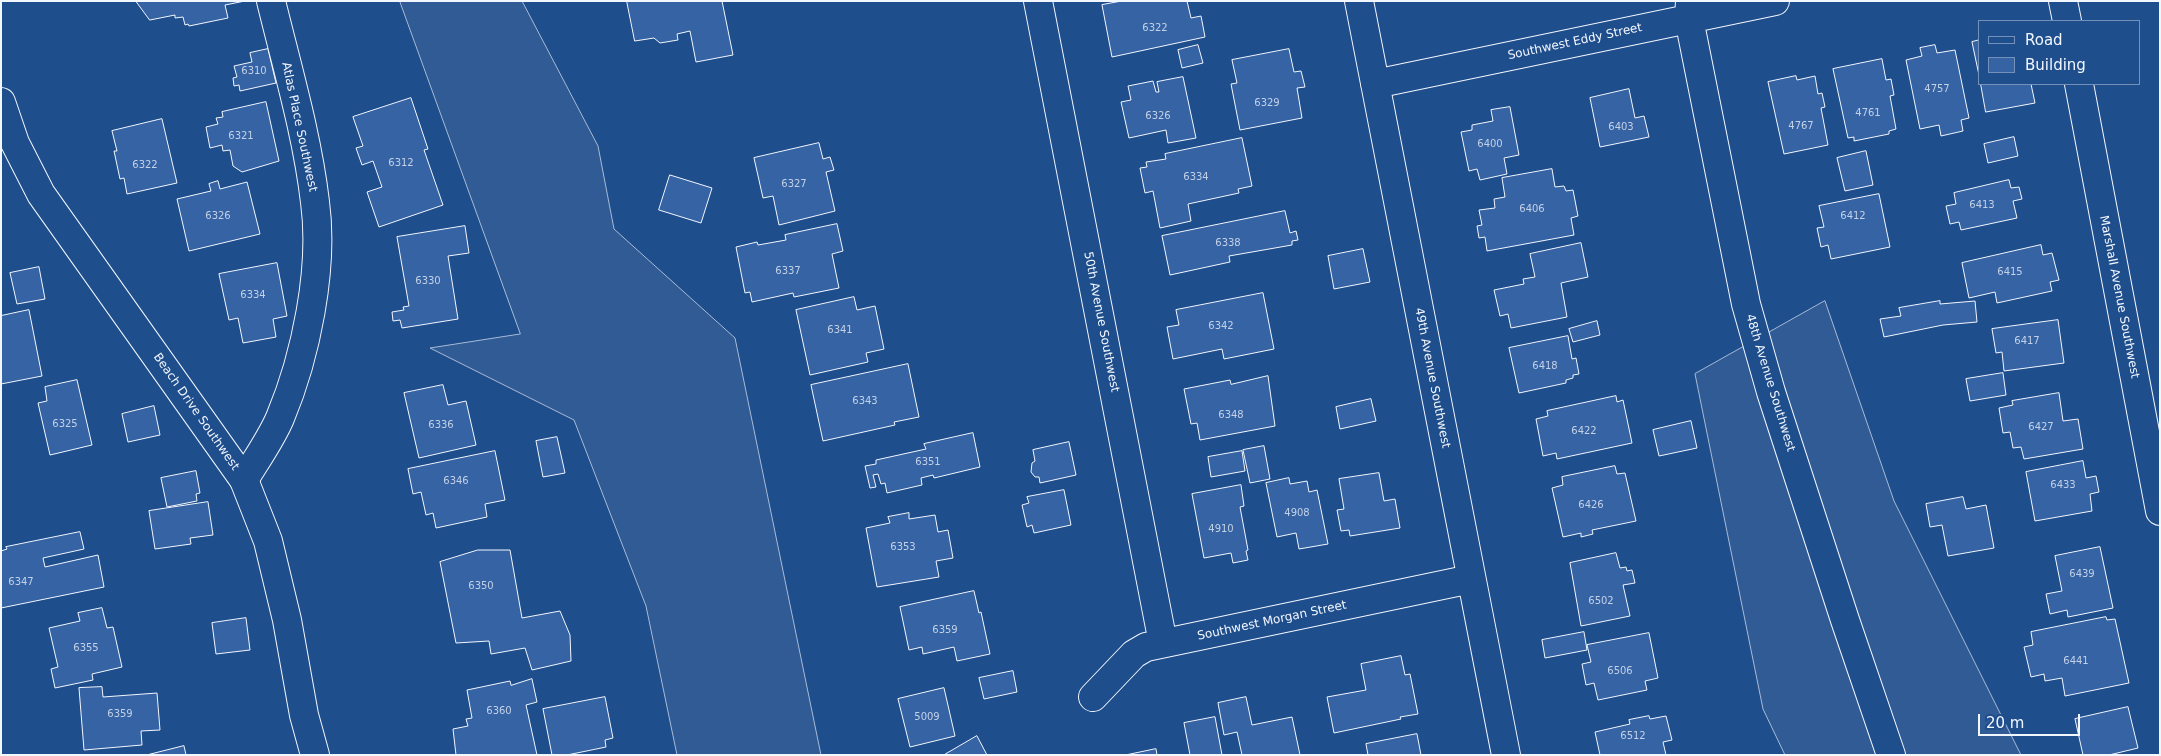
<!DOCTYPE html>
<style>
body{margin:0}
#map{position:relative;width:2161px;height:756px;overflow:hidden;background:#1f4e8c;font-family:"DejaVu Sans",sans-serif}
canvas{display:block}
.frame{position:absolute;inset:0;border:2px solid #f2f6ff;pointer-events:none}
.legend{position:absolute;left:1978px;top:20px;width:162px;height:65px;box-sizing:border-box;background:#1f4e8c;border:1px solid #7391ba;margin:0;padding:6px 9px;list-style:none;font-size:15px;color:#f2f6ff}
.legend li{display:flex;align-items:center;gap:10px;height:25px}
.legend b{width:25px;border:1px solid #7391ba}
.scale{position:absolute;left:1978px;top:714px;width:102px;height:22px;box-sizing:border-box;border:2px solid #f2f6ff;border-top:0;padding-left:6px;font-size:15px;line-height:18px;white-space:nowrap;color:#f2f6ff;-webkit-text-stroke:4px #1f4e8c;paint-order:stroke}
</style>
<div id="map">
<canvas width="2161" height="756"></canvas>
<div class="frame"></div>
<ul class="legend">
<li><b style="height:6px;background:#1f4e8c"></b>Road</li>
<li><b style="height:14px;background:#3563a3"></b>Building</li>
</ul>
<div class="scale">20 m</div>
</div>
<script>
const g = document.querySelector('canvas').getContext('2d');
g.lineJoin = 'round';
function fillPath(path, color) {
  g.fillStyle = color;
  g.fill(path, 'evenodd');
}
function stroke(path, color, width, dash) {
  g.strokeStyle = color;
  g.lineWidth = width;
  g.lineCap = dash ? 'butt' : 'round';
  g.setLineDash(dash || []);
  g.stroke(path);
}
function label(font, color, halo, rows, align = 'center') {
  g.font = font + ' "DejaVu Sans",sans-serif';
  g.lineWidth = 4;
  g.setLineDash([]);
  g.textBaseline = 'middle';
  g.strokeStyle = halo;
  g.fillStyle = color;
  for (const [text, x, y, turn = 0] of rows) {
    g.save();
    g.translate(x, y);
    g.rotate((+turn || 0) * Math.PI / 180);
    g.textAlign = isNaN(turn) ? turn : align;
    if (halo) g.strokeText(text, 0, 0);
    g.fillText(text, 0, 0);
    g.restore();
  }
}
const built = new Path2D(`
 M400,1h122l76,145 16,83 121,109 86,417h-144l-31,-149 -72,-186 -144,-72 90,-14z
 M1825,301l69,200 127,254h-236l-22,-46 -68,-335z`);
fillPath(built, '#305b95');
stroke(built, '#a8bbd7', 1);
const building = new Path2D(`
 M136,1h109l-20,4 3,13 -39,8 -1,-2 -3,1 -2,-8 -8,1v-3l-25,5z
 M627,1h95l11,54 -37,7 -6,-31 -13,3 1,6 -18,3 -6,-5 -19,3z
 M1122,1h65l4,17 10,-2 4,21 -93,20 -10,-52z
 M1980,40v40l-8,-38z
 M1198,45l5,18 -21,5 -4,-18z
 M1935,45l2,8 18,-3 14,68 -8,2 2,11 -22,5 -2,-11 -19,4 -14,-69 16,-4 -2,-8z
 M268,49l8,34 -36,8 -1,-6 -5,1 -1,-8 4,-1 -3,-11 18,-4 -2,-9z
 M1289,49l5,23 7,-1 4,16 -8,1 5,30 -62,12 -9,-46 6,-1 -5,-23z
 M1882,59l4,21 5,-1 3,16 -4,1 6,33 -7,2v3l-35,7v-4l-6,1 -15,-69z
 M1796,76l1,4 18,-4 3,18 4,-1 3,14 -4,1 7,37 -44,9 -16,-72z
 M1183,77l13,61 -28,5 -2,-13 -37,8 -8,-36 10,-2 -3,-14 25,-5 3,11h3l-2,-10z
 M1981,84h50l4,19 -49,9z
 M1629,89l6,29 9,-2 5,21 -49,10 -10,-49z
 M411,98l17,51 -4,1 19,55 -64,22 -12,-35 15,-5 -9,-26 -11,4 -6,-17 7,-2 -10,-29z
 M266,102l13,59 -37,11 -9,-6 -3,-16 -7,1 -1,-6 -12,3 -4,-21 12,-3 -2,-6 7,-1 -1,-5z
 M1510,107l9,48 -15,3 3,16 -27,6 -3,-11 -8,2 -8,-39 11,-2v-5l21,-4 -2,-11z
 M162,119l15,64 -50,11 -3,-16 -4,1 -6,-28h3l-5,-20z
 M2014,137l4,19 -30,7 -4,-19z
 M1242,138l10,48 -14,3 1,4 -51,11 3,17 -31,7 -7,-37 -8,2 -5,-25 7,-1 -1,-5 20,-3 -1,-5z
 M819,143l4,16 7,-2 4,13 -8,2 9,39 -56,14 -6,-29 -10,2 -9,-40z
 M1866,151l7,34 -28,6 -8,-33z
 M1552,169l3,18 9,-1 2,5 7,-1 5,26 -7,2 3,17 -87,16 -2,-14 -6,1 -2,-12 5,-1 -3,-15 16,-2 -1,-9 11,-2 -3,-19z
 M670,175l42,13 -11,35 -42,-13z
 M2009,180l2,8 8,-1 3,12 -9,2 4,17 -56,12 -2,-8 -9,2 -4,-18 10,-2 -2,-11z
 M218,181l2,8 27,-7 13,52 -71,17 -12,-52 34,-8 -2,-7z
 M1879,194l11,53 -59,12 -3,-14 -7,2 -4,-19 7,-1 -5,-21z
 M1285,211l5,22 6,-2 2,9 -6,1v4l-63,11 1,6 -60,13 -8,-39z
 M837,224l6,27 -11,3 7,34 -45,9 -1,-4 -41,9 -2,-10 -5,1 -9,-46 21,-5 1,3 28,-5 -1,-5z
 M465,226l4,27 -21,3 10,63 -56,9 -2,-8 -7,1 -1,-9 12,-2 -1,-3 6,-1 -12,-69z
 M1581,243l7,34 -27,6 6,34 -56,11 -3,-14 -8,2 -6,-26 30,-6 -1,-5 12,-2 -5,-23z
 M2041,245l2,10 9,-2 7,27 -9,2 2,9 -55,12 -2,-11 -26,6 -7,-35z
 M1363,249l7,33 -36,7 -6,-33z
 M277,263l10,53 -14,3 3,18 -33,6 -5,-25 -9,2 -10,-46z
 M39,267l6,32 -28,5 -7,-31z
 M1263,293l11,56 -50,10 -2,-10 -49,10 -6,-32 12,-2 -3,-15z
 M854,297l3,13 18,-4 9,43 -18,4 2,9 -58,13 -14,-65z
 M1940,301v3l35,-3 2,21 -34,3 -59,12 -4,-18 21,-3 -2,-8z
 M29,310l13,66 -41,8v-68z
 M2058,320l6,43 -60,8 -2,-19 -6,1 -4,-24z
 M1597,321l3,14 -27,7 -4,-13z
 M1568,336l4,23 4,-1 3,16 -6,1v3l-7,2v3l-47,10 -10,-45z
 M908,364l11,53 -25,5 1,3 -72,16 -12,-56z
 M2003,373l3,22 -36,6 -4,-22z
 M1268,376l7,50 -75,14 -3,-17 -6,1 -7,-35 46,-9 1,4z
 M77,380l15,65 -42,10 -12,-52 9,-2 -2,-14z
 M443,385l5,20 18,-4 10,44 -57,13 -15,-65z
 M2059,393l4,28 15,-2 5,30 -59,10 -3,-12 -8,1 -3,-16 -7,1 -4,-25 14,-3 -1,-4z
 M1616,396l1,6 6,-2 9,43 -75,16 -1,-6 -13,3 -7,-37 12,-3 -1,-5z
 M1371,399l5,22 -36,8 -4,-22z
 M154,406l6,29 -32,7 -6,-28z
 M1691,421l6,27 -38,8 -6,-26z
 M973,433l7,34 -46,11 -1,-3 -12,3 1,7 -35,8 -2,-10 -4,1 -3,-10 -5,1 3,12 -6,1 -5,-22 11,-2v-4l50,-11 -2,-5z
 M557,437l8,36 -22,4 -7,-36z
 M1069,442l7,33 -36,8 -1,-6h-4l-4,-5 1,-9 3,-2 -2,-11z
 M1264,446l6,33 -20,4 -7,-33z
 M495,451l10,49 -20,4 2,13 -51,11 -3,-15 -7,2 -5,-23 -8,2 -5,-25z
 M1242,451l3,20 -34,6 -3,-20z
 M2083,461l3,17 10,-2 3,16 -9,2 2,17 -57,10 -9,-49z
 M1615,466l2,8 8,-1 11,48 -44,9 1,4 -12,3v-4l-18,4 -11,-49 11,-3 -1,-8z
 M196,471l4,22 -4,1 1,7 -30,6 -6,-29z
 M1379,473l5,28 11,-2 5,29 -50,8 -1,-6 -8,1 -4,-21 7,-1 -5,-30z
 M1289,478l1,6 17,-3 2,11 8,-2 11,54 -29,5 -3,-16 -19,4 -11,-54z
 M1241,485l3,21 -4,1 8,43 -2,1 2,9 -15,3 -2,-10 -27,5 -12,-64z
 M1064,490l7,35 -37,8 -2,-8 -5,2 -5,-22 7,-2 -2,-6z
 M1963,497l3,12 20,-4 8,43 -46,8 -6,-31 -12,2 -4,-23z
 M208,502l5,33 -23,3 1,6 -36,5 -6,-38z
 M909,513v6l26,-4 3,17 10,-2 5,28 -17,3 3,16 -62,10 -11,-59 24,-5 -2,-6z
 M80,532l4,17 -41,9 2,9 53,-12 6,32 -103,21v-57l6,-2 -1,-2z
 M2100,547l13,61 -45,9 -1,-7 -17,4 -4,-20 16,-3 -7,-35z
 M478,550h32l12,68 38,-7 10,24 1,26 -39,9 -7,-22 -34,6 -2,-13 -33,2 -16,-81z
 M1616,553l4,15 6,-1 1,4 5,-1 3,13 -12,2 7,31 -49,10 -11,-63z
 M974,591l5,22 2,-1 9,42 -33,7 -3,-14 -31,7 -1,-7 -13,3 -9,-43z
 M102,608l5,20 6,-1 9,40 -30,7 1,6 -38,8 -4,-19 7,-2 -9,-39 31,-7 -2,-8z
 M2106,617l1,3 8,-1 14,64 -64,13 -3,-18 -17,3 -1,-7 -13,3 -7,-30 9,-2 -2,-13z
 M246,618l4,32 -34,4 -4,-31z
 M1584,632l3,18 -42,8 -3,-18z
 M1649,633l9,45 -13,3 2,9 -49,10 -4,-17 -8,2 -4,-21 9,-2 -4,-17z
 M1401,656l4,19 5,-1 8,40 -18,3 1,2 -67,14 -7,-36 39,-7 -5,-26z
 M1013,671l4,21 -33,7 -5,-21z
 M532,679l5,23 -11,3 11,50h-81l-3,-26 15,-3 -2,-7 6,-1 -5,-28 43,-9 1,4z
 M102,687l1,10 54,-4 3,37 -19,1 1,14 -58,5 -5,-62z
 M944,688l11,48 -45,11 -12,-48z
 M605,697l8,41 -8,2 1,7 -39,8h-15l-9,-46z
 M1246,697l6,28 40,-8 8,38h-58l-5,-23 -13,3 -6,-32z
 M2128,707l10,41 -29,7h-26l-8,-36z
 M1649,716l1,3 16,-3 6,24 -9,2 3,13h-66l-5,-23 35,-8 -1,-4z
 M1215,717l7,38h-32l-6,-32z
 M1417,734l4,21h-53l-2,-11z
 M977,736l10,19h-43z
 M184,746l2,9h-39z
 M1156,749l1,6h-31z`);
fillPath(building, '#3563a3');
stroke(building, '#f2f6ff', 1);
const minor = new Path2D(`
 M1038,1l125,642
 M1359,1l147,754
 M1690,1l-1,18 57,285 25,88 74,228 46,135
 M2063,1l4,20
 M1375,84l400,-83
 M2079,84l81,427
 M244,480c12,-20 27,-41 36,-62 26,-62 44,-150 35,-216 -8,-68 -28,-135 -44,-201
 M1093,697l41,-43 12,-7 325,-68`);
const major = new Path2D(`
 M1,102l14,41 26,51 203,286 24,61 19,79 17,95 11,40`);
stroke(minor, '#f2f6ff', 30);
stroke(major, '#f2f6ff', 30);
stroke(minor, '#1f4e8c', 28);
stroke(major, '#1f4e8c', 28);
label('10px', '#c3d1e8', null, [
 ["6322",1155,28],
 ["6310",254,71],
 ["4757",1937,89],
 ["6329",1267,103],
 ["4761",1868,113],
 ["6326",1158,116],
 ["4767",1801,126],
 ["6403",1621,127],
 ["6321",241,136],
 ["6400",1490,144],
 ["6312",401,163],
 ["6322",145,165],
 ["6334",1196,177],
 ["6327",794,184],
 ["6413",1982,205],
 ["6406",1532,209],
 ["6326",218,216],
 ["6412",1853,216],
 ["6338",1228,243],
 ["6337",788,271],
 ["6415",2010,272],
 ["6330",428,281],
 ["6334",253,295],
 ["6342",1221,326],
 ["6341",840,330],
 ["6417",2027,341],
 ["6418",1545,366],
 ["6343",865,401],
 ["6348",1231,415],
 ["6325",65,424],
 ["6336",441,425],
 ["6427",2041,427],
 ["6422",1584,431],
 ["6351",928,462],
 ["6346",456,481],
 ["6433",2063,485],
 ["6426",1591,505],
 ["4908",1297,513],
 ["4910",1221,529],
 ["6353",903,547],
 ["6439",2082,574],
 ["6347",21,582],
 ["6350",481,586],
 ["6502",1601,601],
 ["6359",945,630],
 ["6355",86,648],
 ["6441",2076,661],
 ["6506",1620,671],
 ["6360",499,711],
 ["6359",120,714],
 ["5009",927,717],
 ["6512",1633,736]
]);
label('12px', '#f2f6ff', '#1f4e8c', [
 ["Southwest Eddy Street",1575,42,-12],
 ["Atlas Place Southwest",299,127,78],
 ["Marshall Avenue Southwest",2119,297,79],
 ["50th Avenue Southwest",1101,322,79],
 ["49th Avenue Southwest",1432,378,79],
 ["48th Avenue Southwest",1770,383,73],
 ["Beach Drive Southwest",196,412,55],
 ["Southwest Morgan Street",1272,621,-12]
]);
</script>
